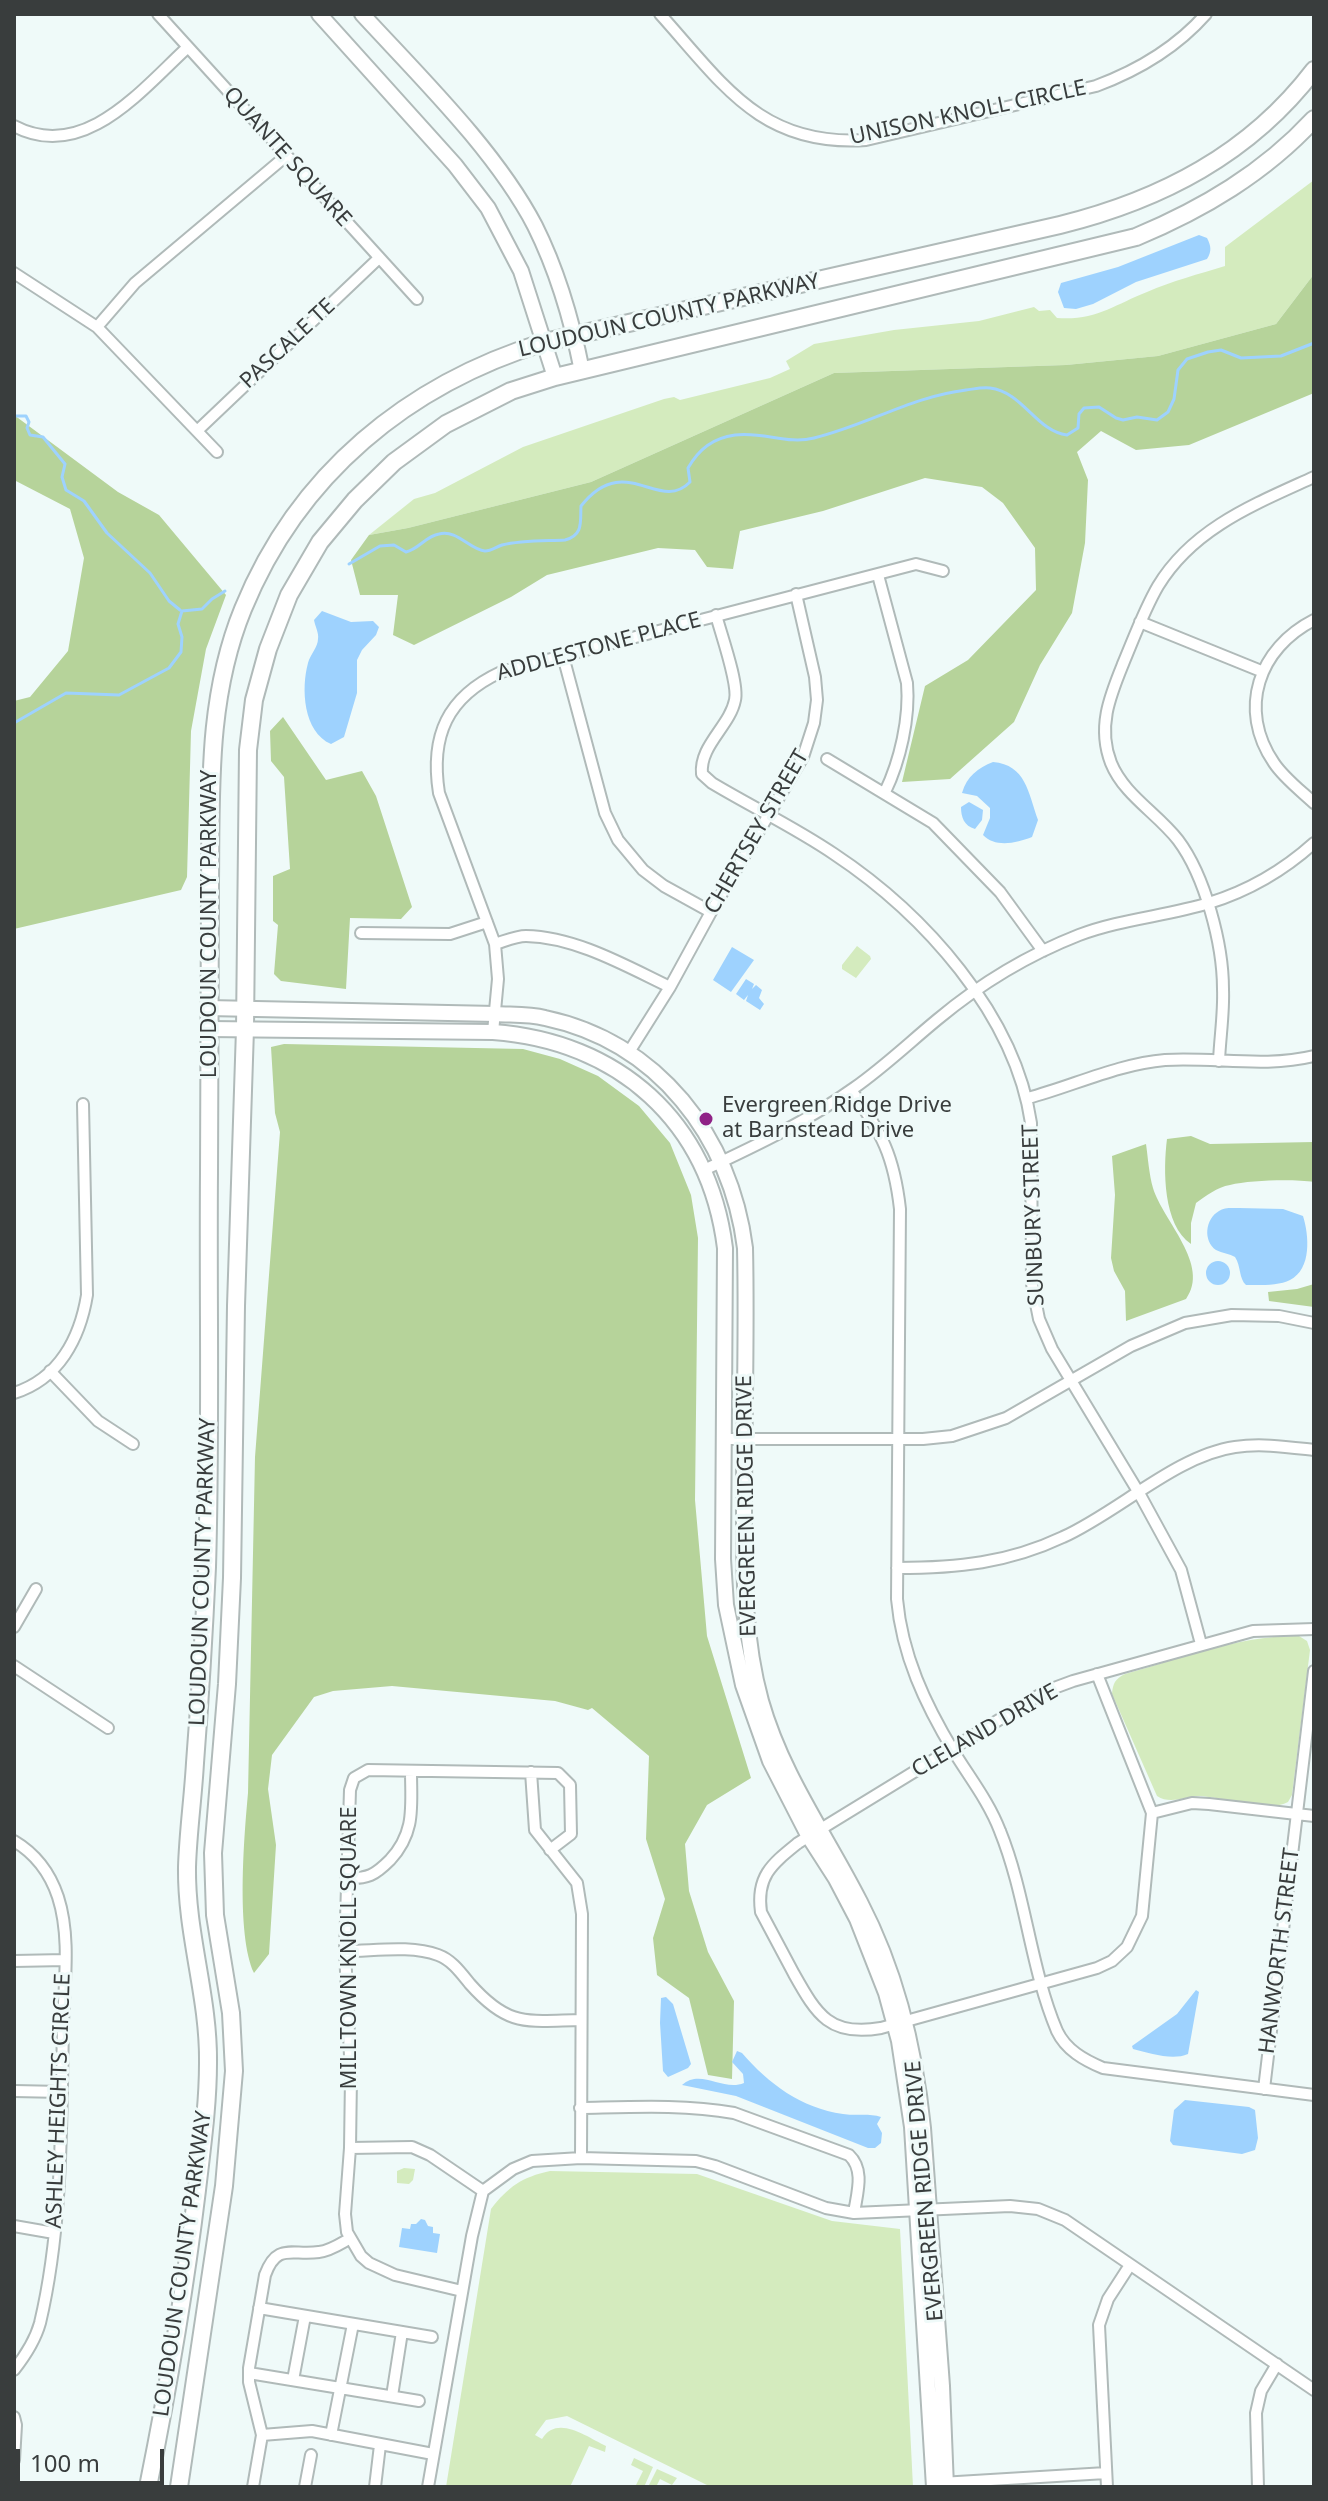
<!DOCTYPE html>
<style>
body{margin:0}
#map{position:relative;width:1328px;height:2501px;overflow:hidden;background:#effaf9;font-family:"Noto Sans",sans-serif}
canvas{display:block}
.frame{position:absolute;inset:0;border:16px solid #393d3d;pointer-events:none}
.scale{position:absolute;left:16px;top:2449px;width:148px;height:36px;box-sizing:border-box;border:4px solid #393d3d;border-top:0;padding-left:10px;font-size:24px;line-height:28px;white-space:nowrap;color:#393d3d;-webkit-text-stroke:6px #effaf9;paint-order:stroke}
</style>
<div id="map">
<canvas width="1328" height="2501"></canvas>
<div class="frame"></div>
<div class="scale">100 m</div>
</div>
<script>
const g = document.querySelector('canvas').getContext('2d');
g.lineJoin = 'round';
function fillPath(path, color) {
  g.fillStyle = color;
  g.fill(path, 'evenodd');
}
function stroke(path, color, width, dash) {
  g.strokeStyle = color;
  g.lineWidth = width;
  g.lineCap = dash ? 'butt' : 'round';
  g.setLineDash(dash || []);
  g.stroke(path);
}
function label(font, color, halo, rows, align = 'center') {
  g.font = font + ' "Noto Sans",sans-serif';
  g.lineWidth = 6;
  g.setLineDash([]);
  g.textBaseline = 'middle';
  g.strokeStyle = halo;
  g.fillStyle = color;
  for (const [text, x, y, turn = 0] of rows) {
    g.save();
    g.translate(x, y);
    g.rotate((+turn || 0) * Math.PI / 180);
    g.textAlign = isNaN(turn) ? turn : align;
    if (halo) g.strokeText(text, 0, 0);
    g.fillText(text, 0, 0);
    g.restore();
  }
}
fillPath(new Path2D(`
 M1314,180v94l-38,50 -118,32 -92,9 -232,8 -243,109 -183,46 -39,7 45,-36 21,-6 88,-46 141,-48 10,-2 6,3 90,-22 20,-9 -4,-8 28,-17 80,-14 85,-9 55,-14 5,4 11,-1 7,8c38,3 57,-13 90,-26 25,-11 52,-18 78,-26v-19z
 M857,946l13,10 1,3 -15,19 -14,-9v-4z
 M1299,1636l8,5 3,9 -18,145 -4,7c-19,11 -65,-5 -88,-6 -15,0 -29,9 -43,0l-45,-102c1,-11 3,-15 13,-20 57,-16 115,-39 174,-38z
 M404,2168l11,1 -2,11 -4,4 -12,-1v-12z
 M550,2171l147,3 135,47 68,8 13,258h-202l-144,-71 -21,4 -11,15 7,4c15,-25 45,-2 64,7l-1,6 -16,-6 -19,41h-124l45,-278c17,-22 31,-32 59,-38z
 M634,2458l19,9 -9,20h-9l8,-16 -12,-6z
 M657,2469l20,9 -5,7 -12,-6 -4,8h-8z`), '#d4ebbe');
fillPath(new Path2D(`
 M1314,274v119l-125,52 -53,5 -35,-19 -24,21 11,28 -3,63 -13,70 -32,52 -26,57 -64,57 -48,3 23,-96 43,-26 68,-70 -1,-42 -32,-45 -21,-16 -57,-9 -102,33 -83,20 -7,38 -26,-2 -12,-17 -37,-2 -111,27 -36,22 -97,48 -21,-10 5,-40h-38l-9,-35 18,-25 39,-7 183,-46 243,-109 232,-8 92,-9 118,-32z
 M14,415l104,77 41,23 67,80 -20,54 -15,82 -4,146 -6,13 -167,39v-228l16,-4 38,-46 16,-93 -14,-49 -56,-29z
 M283,717l43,63 36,-9 14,25 36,111 -11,12 -51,-1 -4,71 -65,-8 -7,-7 4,-49 -5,-4v-45l17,-7 -6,-92 -13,-16 -1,-30z
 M284,1044l239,5 37,10 38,17 41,30 31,37 21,52 7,43 -3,262 12,136 44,142 -44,27 -22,39 4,47 19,61 26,49 -2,78 -24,-4 -19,-77 -32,-23 -4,-37 12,-39 -19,-60 3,-83 -57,-48 -4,2 -33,-9 -163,-15 -59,5 -19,6 -42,58 -4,34 8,56 -7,109 -15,19c-18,-39 -10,-136 -6,-180l7,-336 25,-325 -5,-19 -4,-66z
 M1191,1136l19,8 104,-2v40c-20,-3 -64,-2 -84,3 -13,2 -24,11 -34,18l-5,20v21c-28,-19 -28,-74 -24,-105z
 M1146,1144c2,14 3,30 7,44 10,33 58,77 33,111l-60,22 -1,-30 -11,-20 -3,-13 4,-63 -3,-39z
 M1314,1284v23l-45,-6 -1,-9 29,-3z`), '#b6d39a');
fillPath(new Path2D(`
 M1199,235l8,3c4,8 5,13 0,21l-71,23 -43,22 -17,5 -12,-1 -6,-16 3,-9 57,-16z
 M322,611l29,11 22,-1 6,6 -3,8 -14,15 -5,10v33l-13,44 -13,7c-28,-12 -30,-56 -23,-81 2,-8 10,-16 10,-24 1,-6 -3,-13 -4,-19z
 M993,762c33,3 35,30 45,58l-6,17c-15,6 -37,11 -49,-2l7,-17v-10l-13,-12 -15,-3c5,-17 16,-25 31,-31z
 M969,802l14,8 -1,10 -7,9c-11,-3 -14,-12 -14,-22z
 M732,947l22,13 -23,32 -18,-12z
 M746,979l8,5 -2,5 4,-4 6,5 -3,8 5,6 -4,6 -14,-9 2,-6 -4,5 -8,-6z
 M1239,1208l44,1 20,7c6,19 9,53 -13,64 -11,6 -32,5 -44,5 -7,-6 -5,-19 -11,-28 -5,-3 -13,-4 -19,-7 -13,-9 -11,-31 3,-39 5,-4 14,-3 20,-3z
 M1206 1273a12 12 0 1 1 24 0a12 12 0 1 1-24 0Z
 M1196,1990l3,2 -11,62c-16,7 -38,-1 -55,-5l-1,-3 45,-32z
 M666,1997l7,7 18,60 -3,4 -20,9 -5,-6 -3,-48 1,-25z
 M737,2051l5,2c27,31 59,55 101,61 13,2 27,-1 38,3l-4,7 5,9 -1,10 -6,5h-7l-132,-52 -54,-11c19,-17 41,7 62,-2l-1,-9 -11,-12z
 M1185,2100l64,7 6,3 3,28 -3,12 -13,4 -69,-9 -3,-4 4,-31z
 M421,2219l4,1 3,6 5,1v6l7,1 -3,19 -38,-6 3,-19 8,1 1,-5h5z`), '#9ed2fe');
stroke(new Path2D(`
 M14,416h12l3,6 -2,6 3,7 13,2 22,27 -3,13 4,13 18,11 23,32 43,40 19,28 11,9
 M349,564l31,-18 14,-1 12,7c13,-3 20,-16 33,-18 18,-5 31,16 46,17 6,0 11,-4 17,-6 20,-5 43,-4 63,-5 19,-5 15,-19 16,-34 44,-56 78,8 109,-24l-2,-14c11,-19 25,-30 47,-33 28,-4 52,10 79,3 54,-13 96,-41 152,-48 8,-1 16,-3 24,-2 33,4 46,43 77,47l11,-7 1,-14 5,-6 15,-1 17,11 7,2 14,-3 20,3 11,-8 6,-13 4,-29 9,-11 21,-7 13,-2 20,8 40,-2 33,-13
 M14,723l52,-30 53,2 50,-27 12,-16 1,-15 -4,-13 4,-13 20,-2 10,-10 13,-8`), '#9ed2fe', 3);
const street = new Path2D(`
 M158,14l259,285
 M660,14c63,70 101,133 206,126l230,-54c43,-16 80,-38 110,-72
 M14,126c70,37 128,-37 174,-79
 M14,273l83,54 120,125
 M97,327l38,-44 151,-127
 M197,431l182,-173
 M878,575l29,108c3,35 -7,78 -22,109
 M716,615c5,19 23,69 19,85 -5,26 -36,46 -33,74l10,9c40,24 84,45 122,71 89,59 181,160 197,269l1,161 7,35 13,30 87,144 42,77 20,74
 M1314,620c-55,28 -77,89 -40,143 10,15 26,27 40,40
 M1140,622l121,49
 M563,656l42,157 13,27 25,30 21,16 47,26
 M827,759l106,64 67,69 43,59
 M361,933l89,1 37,-12
 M495,944c10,-3 21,-8 31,-8 50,1 100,30 144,51
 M493,1032l5,-53 -3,-35 -56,-151c-9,-57 8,-96 62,-121l415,-108 27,7
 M629,1052l41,-65 41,-75 92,-155 11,-34 3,-23 -2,-23 -19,-83
 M1219,1061c1,-24 5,-48 4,-72 0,-45 -18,-113 -45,-149 -21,-27 -54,-45 -67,-77 -14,-36 -1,-67 12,-99 11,-26 21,-54 35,-78 35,-58 97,-82 156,-109
 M851,1090c31,43 43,66 49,119l-3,390c5,56 28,105 57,153 16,26 35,50 46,79 26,64 30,136 57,200 9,19 27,29 46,37l211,27
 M1028,1098c45,-12 90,-34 137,-38 51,-3 99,8 149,-4
 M704,1170c51,-24 104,-49 150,-82 30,-21 56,-46 84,-69 42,-35 90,-64 141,-84 42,-16 88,-19 130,-32 39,-12 75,-33 105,-60
 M50,1371l48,50 35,23
 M14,1393c45,-14 66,-55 73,-98l-4,-191
 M724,1439h199l29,-3 54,-18 125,-72 54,-23 47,-8 47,1 35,7
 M897,1568c60,0 111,-5 166,-31 54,-24 114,-82 172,-90 26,-4 53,0 79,3
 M14,1627l22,-38
 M14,1666l94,62
 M1097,1674l55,139 -10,103 -15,31 -15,14 -15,7 -216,60c-51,9 -64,-13 -87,-54 -11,-21 -22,-41 -33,-62 -5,-36 11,-48 37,-69l248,-152 27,-10 180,-50 61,-2
 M531,1772l4,58 42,53 5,31 -1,244
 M1152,1813l40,-10 17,1 105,12
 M14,1841c22,13 36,32 44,56 13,40 6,87 5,128 -2,98 0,201 -23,298 -5,18 -15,33 -26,47
 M346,1878c22,1 29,-3 44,-18 26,-28 21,-54 21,-89
 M345,1951c29,0 66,-6 93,4 14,5 23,18 32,29 39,44 57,37 111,36
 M14,1961l51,-1
 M1264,2089l50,-418
 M14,2091l48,1
 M580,2108c52,-1 103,-4 154,5l115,42c16,15 8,38 5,58
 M350,2148l62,-1 18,8 53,36
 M14,2226l40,7
 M462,2291l-67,-16 -26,-12 -8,-7 -14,-24 -2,-18 5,-66 1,-71 -6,-126 5,-161 4,-12 14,-8 190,3 12,12 1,49 -21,16
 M259,2308l173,29
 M249,2373l170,28
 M293,2380l12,-64
 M392,2396l10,-64
 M14,2417l2,8 -2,35
 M262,2435l50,-4 121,23
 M331,2435l22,-111
 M941,2483l165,-10
 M253,2487l9,-52 -13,-53v-14l16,-93c12,-33 27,-19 54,-23 11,-1 21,-8 30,-13
 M305,2487l6,-32
 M375,2487l5,-42
 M428,2487l44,-251 11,-45 30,-22 19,-8 49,-3 115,3 19,5 111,42 28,5 156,-7 28,3 27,11 249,170
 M1107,2487l-8,-162 9,-26 22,-34
 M1258,2487l-2,-74 5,-22 16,-27`);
const secondary = new Path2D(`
 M319,14l136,151 33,43 33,63 34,106
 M362,14c58,63 134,137 173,212 23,46 37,95 47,145
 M208,1008l288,6c16,1 33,0 49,4 113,24 186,119 200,230 2,85 -1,170 -1,254 0,67 -1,134 17,199 21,74 65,134 99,201 37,71 55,147 63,226l19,258 4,101
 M208,1029l285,3c125,9 216,89 232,216l-2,311 3,46 17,80 27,76 39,76 27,42 21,40 29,74 13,48 13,86 22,360`);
const primary = new Path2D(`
 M148,2487c20,-99 37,-197 49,-297 5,-43 11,-85 11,-127 1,-66 -22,-129 -21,-196 1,-34 6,-69 8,-104 5,-65 9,-131 12,-196 4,-132 1,-263 2,-394 0,-97 0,-194 1,-290 1,-94 -3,-186 33,-274 55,-135 165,-225 302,-267l515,-117c101,-25 190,-71 254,-155
 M179,2487l45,-301 10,-115 -3,-58 -16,-98 -2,-62 14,-169 5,-106 4,-272 9,-277 3,-279 6,-50 14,-51 21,-54 31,-53 35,-42 39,-38 52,-38 65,-33 44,-14 581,-140c67,-28 128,-64 178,-118`);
stroke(street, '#b0bab9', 14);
stroke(secondary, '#b0bab9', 18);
stroke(primary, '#b0bab9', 20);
stroke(street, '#fff', 10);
stroke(secondary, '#fff', 14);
stroke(primary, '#fff', 16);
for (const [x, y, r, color] of [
 [706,1119,8,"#8f2286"]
]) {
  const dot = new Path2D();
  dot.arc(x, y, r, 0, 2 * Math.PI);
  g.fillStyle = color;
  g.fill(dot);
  stroke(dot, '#effaf9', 3);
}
label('22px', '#393d3d', '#effaf9', [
 ["UNISON KNOLL CIRCLE",968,113,-12],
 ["QUANTE SQUARE",287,157,48],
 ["LOUDOUN COUNTY PARKWAY",669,316,-13],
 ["PASCALE TE",288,344,-43],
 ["ADDLESTONE PLACE",599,647,-15],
 ["CHERTSEY STREET",757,832,-60],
 ["LOUDOUN COUNTY PARKWAY",210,924,-90],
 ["SUNBURY STREET",1034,1215,-92],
 ["EVERGREEN RIDGE DRIVE",747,1506,-91],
 ["LOUDOUN COUNTY PARKWAY",203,1572,-88],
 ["CLELAND DRIVE",985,1731,-30],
 ["MILLTOWN KNOLL SQUARE",350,1948,-90],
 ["HANWORTH STREET",1280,1951,-83],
 ["ASHLEY HEIGHTS CIRCLE",59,2101,-88],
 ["EVERGREEN RIDGE DRIVE",925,2191,-95],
 ["LOUDOUN COUNTY PARKWAY",183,2264,-82]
]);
label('22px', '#393d3d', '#effaf9', [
 ["Evergreen Ridge Drive",722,1106],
 ["at Barnstead Drive",722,1131]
], 'left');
</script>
